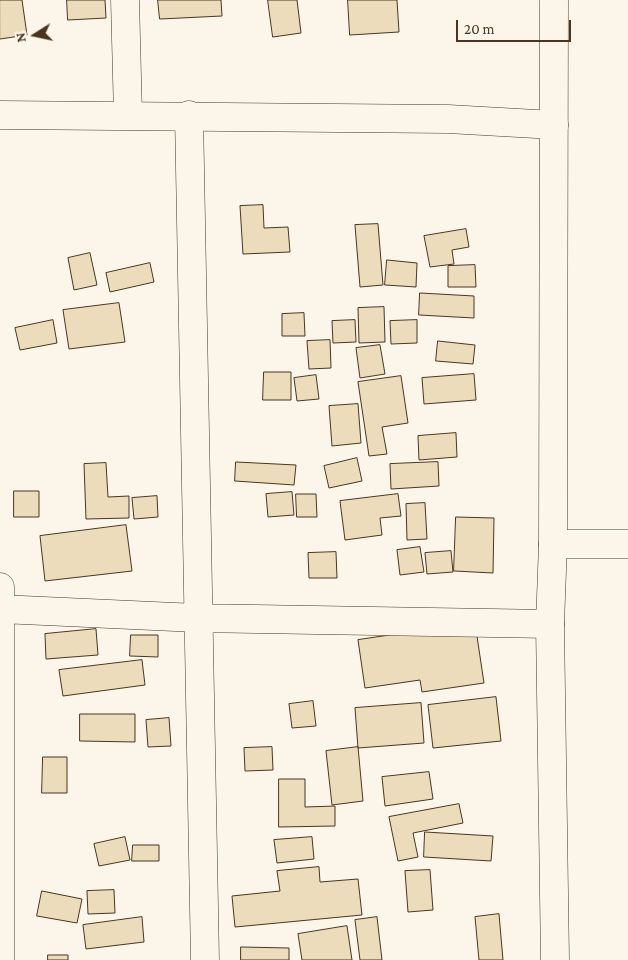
<!DOCTYPE html>
<style>
body{margin:0}
#map{position:relative;width:628px;height:960px;overflow:hidden;background:#fbf6e9;font-family:"Crimson Pro",serif}
canvas{display:block}
.north{position:absolute;left:10px;top:10px;width:50px;height:50px;-webkit-text-stroke:4px #fbf6e9;paint-order:stroke;rotate:260deg;font-size:14px;font-weight:700;line-height:20px;text-align:center;color:#4a3520}
.north::after{content:'';display:block;margin:auto;width:18px;height:22px;background:#4a3520;clip-path:polygon(50% 0,100% 100%,50% 72%,0 100%)}
.scale{position:absolute;left:456px;top:20px;width:115px;height:22px;box-sizing:border-box;border:2px solid #4a3520;border-top:0;padding-left:6px;font-size:15px;line-height:18px;white-space:nowrap;color:#4a3520;-webkit-text-stroke:4px #fbf6e9;paint-order:stroke}
</style>
<div id="map">
<canvas width="628" height="960"></canvas>
<div class="north">N</div>
<div class="scale">20 m</div>
</div>
<script>
const g = document.querySelector('canvas').getContext('2d');
g.lineJoin = 'round';
function fillPath(path, color) {
  g.fillStyle = color;
  g.fill(path, 'evenodd');
}
function stroke(path, color, width, dash) {
  g.strokeStyle = color;
  g.lineWidth = width;
  g.lineCap = dash ? 'butt' : 'round';
  g.setLineDash(dash || []);
  g.stroke(path);
}
const building = new Path2D(`
 M0,0h22l5,35 -27,4z
 M67,0h38l1,18 -38,2z
 M158,0h63l1,16 -62,3z
 M268,0h29l4,33 -28,4z
 M348,0h49l2,32 -49,3z
 M263,205l1,23 24,-1 2,25 -47,2 -3,-48z
 M378,224l5,61 -23,2 -5,-62z
 M466,229l3,18 -17,3 2,14 -24,3 -6,-31z
 M90,253l7,32 -23,5 -6,-32z
 M387,260l30,3 -1,24 -31,-2z
 M150,263l4,19 -44,10 -4,-19z
 M475,265l1,22h-28v-21z
 M420,293l54,3v22l-55,-3z
 M119,303l6,39 -56,7 -6,-39z
 M384,307l1,35 -26,1 -1,-35z
 M304,313l1,23h-23v-22z
 M53,320l4,23 -37,7 -5,-22z
 M355,320l1,22 -23,1 -1,-22z
 M417,320v23l-26,1 -1,-23z
 M330,340l1,28 -22,1 -2,-28z
 M438,341l37,4 -2,19 -37,-3z
 M380,345l5,29 -25,4 -4,-30z
 M264,372h27v28h-28z
 M474,374l2,26 -52,4 -2,-26z
 M316,375l3,24 -22,2 -3,-23z
 M401,376l7,47 -26,4 5,27 -18,2 -11,-74z
 M358,404l3,39 -29,3 -3,-40z
 M456,433l1,24 -38,3 -1,-24z
 M357,458l5,23 -33,7 -5,-22z
 M236,462l60,3 -2,20 -59,-4z
 M438,462l1,24 -48,3 -1,-25z
 M106,463l2,34 21,-1v22l-43,1 -2,-55z
 M14,491h25v26h-25z
 M292,492l2,23 -26,2 -2,-23z
 M296,494h20l1,23h-20z
 M398,494l3,22 -21,2 2,17 -37,5 -5,-39z
 M157,496l1,21 -24,2 -2,-21z
 M425,503l2,36 -20,1 -1,-36z
 M456,517l38,1 -1,55 -39,-2z
 M126,525l6,46 -87,10 -5,-45z
 M420,547l4,25 -24,3 -3,-25z
 M451,551l2,21 -26,2 -2,-21z
 M336,552l1,26h-28l-1,-25z
 M475,623l9,60 -62,9 -2,-12 -55,8 -7,-48z
 M96,629l2,26 -52,4 -1,-25z
 M131,635h27v22l-28,-1z
 M142,660l3,25 -82,11 -4,-26z
 M496,697l5,44 -68,7 -5,-43z
 M313,701l3,25 -24,2 -3,-24z
 M421,703l3,40 -66,5 -3,-40z
 M80,714h55v28l-55,-1z
 M169,718l2,28 -23,1 -2,-27z
 M272,747l1,23 -28,1 -1,-23z
 M358,747l5,54 -31,4 -6,-54z
 M43,757h24v36h-25z
 M429,772l4,27 -48,7 -3,-29z
 M279,779h26v28l30,-1v20l-56,1z
 M459,804l4,19 -50,10 5,24 -20,4 -9,-44z
 M425,832l68,4 -2,25 -67,-4z
 M125,837l5,23 -31,6 -5,-22z
 M312,837l2,22 -37,4 -3,-23z
 M133,845h26v16h-27z
 M319,867l1,15 38,-3 4,36 -127,12 -3,-31 48,-5 -3,-20z
 M430,870l3,40 -25,2 -3,-41z
 M114,890l1,23 -27,1 -1,-23z
 M42,891l40,8 -5,24 -40,-7z
 M499,914l4,46h-24l-4,-43z
 M142,917l2,25 -58,7 -3,-24z
 M377,917l5,43h-22l-5,-40z
 M347,926l5,34h-50l-4,-26z
 M241,947l48,1v12h-48z
 M48,955h20v5h-20z`);
fillPath(building, '#ecdcbc');
stroke(building, '#4a3520', 1);
const minor = new Path2D(`
 M125,0l3,115
 M189,115l16,845
 M0,587v373
 M0,609l197,9 353,6`);
const tertiary = new Path2D(`
 M0,115l448,4 106,6
 M553,544h75`);
const secondary = new Path2D(`
 M554,0l-1,544 -3,80 5,336`);
stroke(minor, '#4a3520', 29);
stroke(tertiary, '#4a3520', 29);
stroke(secondary, '#4a3520', 29);
stroke(minor, '#fbf6e9', 28);
stroke(tertiary, '#fbf6e9', 28);
stroke(secondary, '#fbf6e9', 28);
</script>
